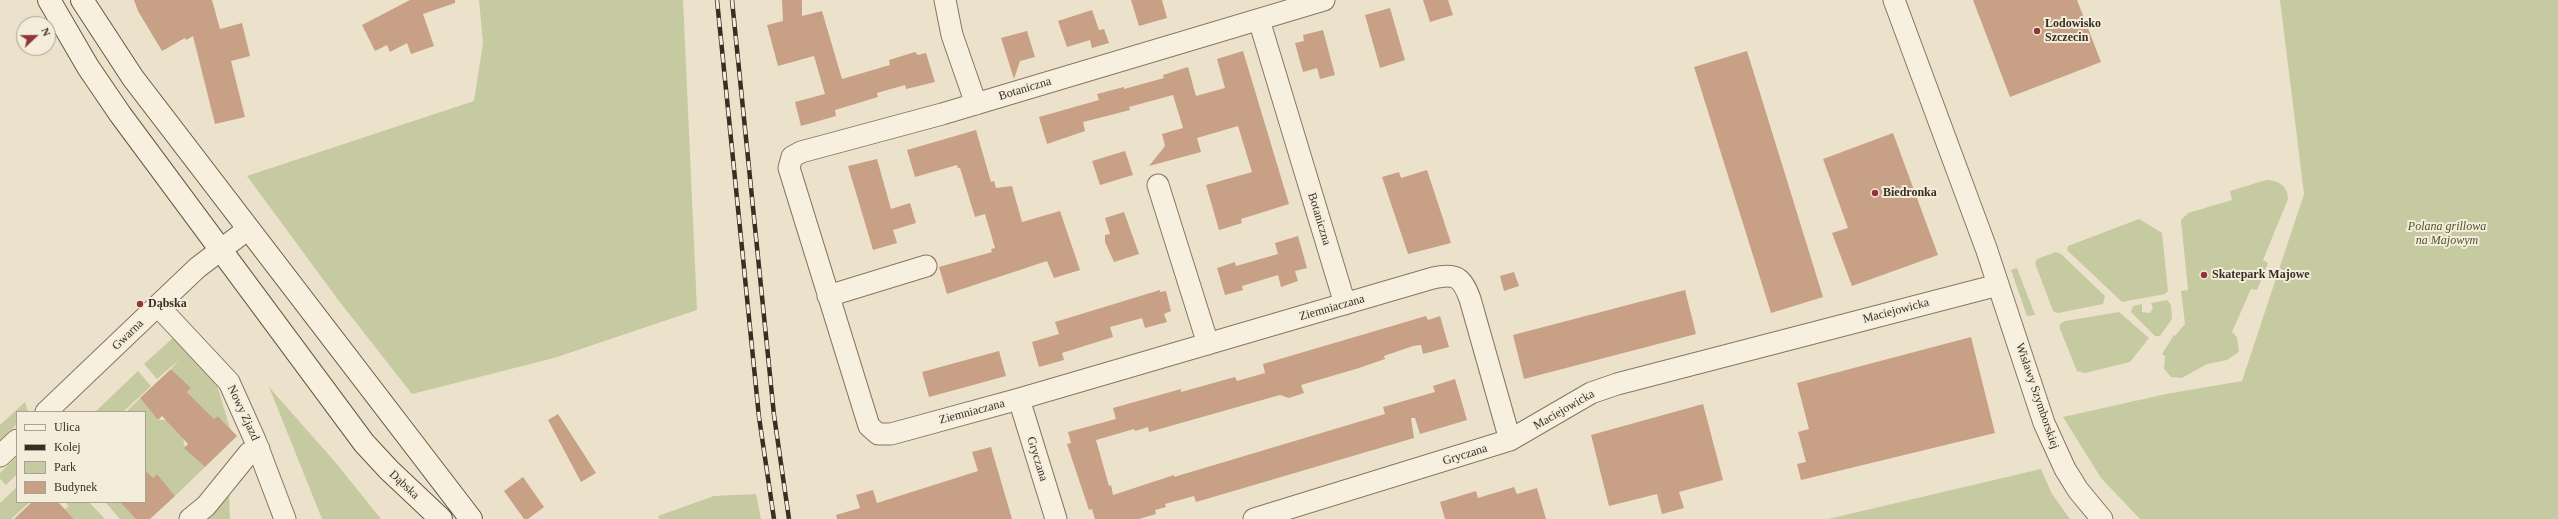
<!DOCTYPE html>
<meta charset="utf-8">
<style>
body{margin:0}
#map{position:relative;width:2558px;height:519px;overflow:hidden;background:#ece2cc;font-family:"Times New Roman",serif}
canvas{display:block}
.legend{position:absolute;left:16px;top:411px;width:130px;height:92px;box-sizing:border-box;background:#f4eddb;border:1px solid #aaa191;margin:0;padding:5px 7px;list-style:none;font-size:12px;color:#3a2e23}
.legend li{display:flex;align-items:center;gap:8px;height:20px}
.legend b{width:20px;border:1px solid #aaa191}
.north{position:absolute;left:16px;top:16px;width:40px;height:40px;box-sizing:border-box;background:#f4eddb;border:1px solid #aaa191;border-radius:50%;rotate:68deg;font-size:11px;font-weight:700;line-height:16px;text-align:center;color:#3a2e23}
.north::after{content:'';display:block;margin:auto;width:14px;height:18px;background:#933536;clip-path:polygon(50% 0,100% 100%,50% 72%,0 100%)}
</style>
<div id="map">
<canvas width="2558" height="519"></canvas>
<ul class="legend">
<li><b style="height:5px;background:#f7f0df"></b>Ulica</li>
<li><b style="height:5px;background:#3a2e23"></b>Kolej</li>
<li><b style="height:11px;background:#c5caa0"></b>Park</li>
<li><b style="height:11px;background:#c7a085"></b>Budynek</li>
</ul>
<div class="north">N</div>
</div>
<script>
const g = document.querySelector('canvas').getContext('2d');
g.lineJoin = 'round';
function fillPath(path, color) {
  g.fillStyle = color;
  g.fill(path, 'evenodd');
}
function stroke(path, color, width, dash) {
  g.strokeStyle = color;
  g.lineWidth = width;
  g.lineCap = dash ? 'butt' : 'round';
  g.setLineDash(dash || []);
  g.stroke(path);
}
function label(font, color, halo, rows, align = 'center') {
  g.font = font + ' "Times New Roman",serif';
  g.lineWidth = 4;
  g.setLineDash([]);
  g.textBaseline = 'middle';
  g.strokeStyle = halo;
  g.fillStyle = color;
  for (const [text, x, y, turn = 0] of rows) {
    g.save();
    g.translate(x, y);
    g.rotate((+turn || 0) * Math.PI / 180);
    g.textAlign = isNaN(turn) ? turn : align;
    if (halo) g.strokeText(text, 0, 0);
    g.fillText(text, 0, 0);
    g.restore();
  }
}
fillPath(new Path2D(`
 M479,0h204l14,310 -143,48 -142,36 -73,-93 -92,-125 227,-75 9,-58z
 M2280,0h278v519h-418l-39,-41 -38,-61 103,-23 76,-13 62,-187z
 M2266,180c12,0 22,6 22,19l-25,61 5,3 -11,27 -6,-1 -19,43 5,5 2,15 -12,8 -20,4 -25,14 -11,-1 -7,-8 1,-13 -3,-2 12,-19 1,1 10,-12 -4,-33 7,-1 -7,-70 7,-7 44,-13 -2,-9z
 M2139,219l23,14 6,58 -3,3 -43,8 -55,-52 1,-4z
 M2056,252l5,2 44,42 -2,8 -45,9 -5,-2 -18,-48 2,-4z
 M2017,268l18,47 -8,1 -16,-46z
 M2167,300l4,5 1,14 -12,17h-5l-24,-24 2,-6 9,-2v8l8,1 3,-5 -2,-5z
 M2119,312l30,26 -19,24 -45,11 -8,-2 -17,-42v-5l5,-3z
 M174,337l42,45 14,46 -12,-12 -4,3 -27,-27 4,-4 -20,-19 8,-9 -22,19 -13,-15z
 M138,371l13,15 -28,26h-28z
 M269,387l67,76 45,56h-59z
 M140,398l18,22h12l13,18 2,10 20,19 -30,29 -18,-22 -4,4 -8,-8v-58h-19z
 M25,402l3,10h-11v12l-17,17v-16z
 M17,456v18l-11,11 -6,-6v-6z
 M2041,469l11,25 18,25h-242z
 M16,488l1,14 12,1 -18,16h-11v-16z
 M756,494l5,25h-102l-1,-3 56,-20z
 M229,495l1,24h-30z
 M65,502h24l16,17h-31l-9,-10 4,-3z
 M105,502h22l-3,4 14,13h-18z`), '#c5caa0');
fillPath(new Path2D(`
 M134,0h78l8,29 22,-6 8,33 -19,5 14,56 -30,7 -22,-88 -7,4 -1,-2 -23,13 -24,-40z
 M410,0h45v3l-32,11 11,32 -23,8 -4,-11 -17,9 -3,-7 -12,6 -13,-26z
 M782,0h20v16l20,-5 20,68 48,-14 -1,-5 26,-8 3,3 8,-2 9,29 -29,7 -1,-4 -28,8 1,4 -43,13 1,6 -35,10 -6,-24 30,-8 -11,-38 -36,10 -11,-41 16,-4z
 M1131,0h31l5,18 -28,8z
 M1423,0h25l5,15 -23,7z
 M1973,0h104l24,62 -91,35z
 M1390,8l15,52 -25,8 -15,-53z
 M1092,10l7,20 5,-1 5,14 -17,5 -2,-8 -23,7 -9,-26z
 M1323,30l12,45 -15,4 -3,-11 -14,4 -8,-29 9,-2 -1,-6z
 M1027,31l8,26 -15,4 -6,18 -13,-41z
 M1243,51l46,153 -48,15 1,4 -23,7 -13,-45 46,-13 -14,-46 -41,12 4,14 -52,14 16,-20 -3,-12 21,-6 -10,-33 -44,12 1,3 -47,12 2,9 -38,13 -8,-27 60,-17 -2,-6 27,-7v2l40,-11 -1,-3 25,-8 8,29 29,-8 -8,-29z
 M1747,51l76,246 -52,16 -77,-246z
 M976,130l15,52 3,-1 2,7 16,-2 10,36 38,-11 20,59 -26,8 -7,-17 -100,33 -8,-27 53,-15 -1,-3 4,-1 -10,-34 -10,3 -15,-49h-2l-1,-3 -42,12 -8,-27z
 M1893,133l45,122 -86,31 -20,-53 16,-5 -25,-69z
 M1125,151l8,24 -33,10 -8,-24z
 M877,159l14,50 19,-6 6,20 -23,7 4,13 -24,7 -25,-84z
 M1427,170l24,73 -43,11 -26,-77 17,-5 2,6z
 M1124,212l15,42 -25,8 -9,-20v-7l5,-1 -5,-16z
 M1298,236l9,32 -12,3 3,10 -17,6 -3,-12 -36,11 1,4 -18,5 -8,-27 18,-6 1,4 42,-12 -3,-11z
 M1514,272l5,14 -15,5 -4,-15z
 M1160,290v2l6,-1 5,20 -7,3 3,8 -22,6 -3,-10 -32,9 3,10 -51,16 2,7 -25,7 -7,-25 27,-8 -4,-12z
 M1685,290l11,44 -172,45 -11,-44z
 M1426,316l2,4 12,-4 9,31 -26,7 -2,-9 -8,1 -29,10 1,3 -26,9 -58,17 3,8 -15,5 -9,-3 -131,37 -1,-5 -13,4 -1,-2 -38,11 13,46 2,-1 2,10 61,-20v2l211,-63 -2,-7 52,-15 -2,-6 22,-7 12,41 -47,14 -5,-16h-4l3,20 -218,64 -2,-6 -29,8 1,3 -11,3 1,4 -17,5h-44l-3,-10 -3,1 -22,-66 4,-1 -3,-11 48,-13 -3,-11 68,-19v3l54,-15 2,4 28,-8 -2,-9z
 M1971,337l24,96 -194,47 -4,-16 9,-2 -8,-30 11,-3 -12,-46z
 M999,351l7,25 -77,21 -7,-25z
 M171,369l20,19 -4,4 27,27 4,-3 19,20 -32,31 -21,-19 4,-4 -26,-28 -4,4 -18,-22z
 M1703,404l20,76 -44,12 5,16 -22,6 -5,-20 -48,12 -18,-71z
 M558,414l38,59 -15,9 -33,-62z
 M991,447l21,72h-175l-1,-4 24,-7 -4,-13 17,-5 4,13 101,-32 -6,-19z
 M145,470l8,8 4,-4 18,22 -25,23h-14l-16,-17h25z
 M523,477l21,30 -16,12h-4l-20,-28z
 M1514,487l3,7 20,-6 9,31h-101l-5,-17 36,-11 2,7z
 M32,502h26l16,17h-60z`), '#c7a085');
const street = new Path2D(`
 M945,0l7,35 24,69
 M1894,0l92,248 58,175 21,46 13,21 24,29
 M1259,20l86,284
 M1158,185l50,159
 M828,296l98,-30
 M158,306l71,76 26,58 30,79
 M1019,399l37,120
 M46,412l151,-144 51,-39
 M1510,440l81,-47 26,-9 381,-99
 M0,456l17,-16
 M190,519l16,-13 43,-53 10,-4
 M1254,519l256,-79 -40,-141c-8,-22 -14,-26 -37,-21l-414,121 -128,35h-13l-9,-8 -80,-258 3,-11 9,-5 141,-38 382,-114`);
const secondary = new Path2D(`
 M49,0l39,67 32,47 244,329 25,27 52,49
 M82,0l51,78 338,441`);
stroke(street, '#887561', 23);
stroke(secondary, '#6a5743', 24);
stroke(street, '#f7f0df', 21);
stroke(secondary, '#f7f0df', 22);
const rail = new Path2D(`
 M717,0l42,417 15,102
 M732,0l42,415 15,104`);
stroke(rail, '#3a2e23', 4.5);
stroke(rail, '#f4eddb', 3, [9]);
for (const [x, y, r, color] of [
 [2037,31,4,"#933536"],
 [1875,193,4,"#933536"],
 [2204,275,4,"#933536"],
 [140,304,4,"#933536"]
]) {
  const dot = new Path2D();
  dot.arc(x, y, r, 0, 2 * Math.PI);
  g.fillStyle = color;
  g.fill(dot);
  stroke(dot, '#f4eddb', 1.5);
}
label('bold 12px', '#3a2e23', '#f4eddb', [
 ["Lodowisko",2045,24],
 ["Szczecin",2045,38],
 ["Biedronka",1883,193],
 ["Skatepark Majowe",2212,275],
 ["Dąbska",148,304]
], 'left');
label('12px', '#3a2e23', '#f4eddb', [
 ["Botaniczna",1025,89,-17],
 ["Botaniczna",1319,219,73],
 ["Ziemniaczana",1332,308,-16],
 ["Maciejowicka",1896,311,-15],
 ["Gwarna",128,335,-44],
 ["Wisławy Szymborskiej",2037,396,71],
 ["Maciejowicka",1564,410,-30],
 ["Ziemniaczana",972,412,-15],
 ["Nowy Zjazd",243,413,65],
 ["Gryczana",1465,455,-17],
 ["Gryczana",1037,459,73],
 ["Dąbska",404,485,43]
]);
label('italic 12px', '#4b552b', '#f4eddb', [
 ["Polana grillowa",2447,227],
 ["na Majowym",2447,241]
]);
</script>
